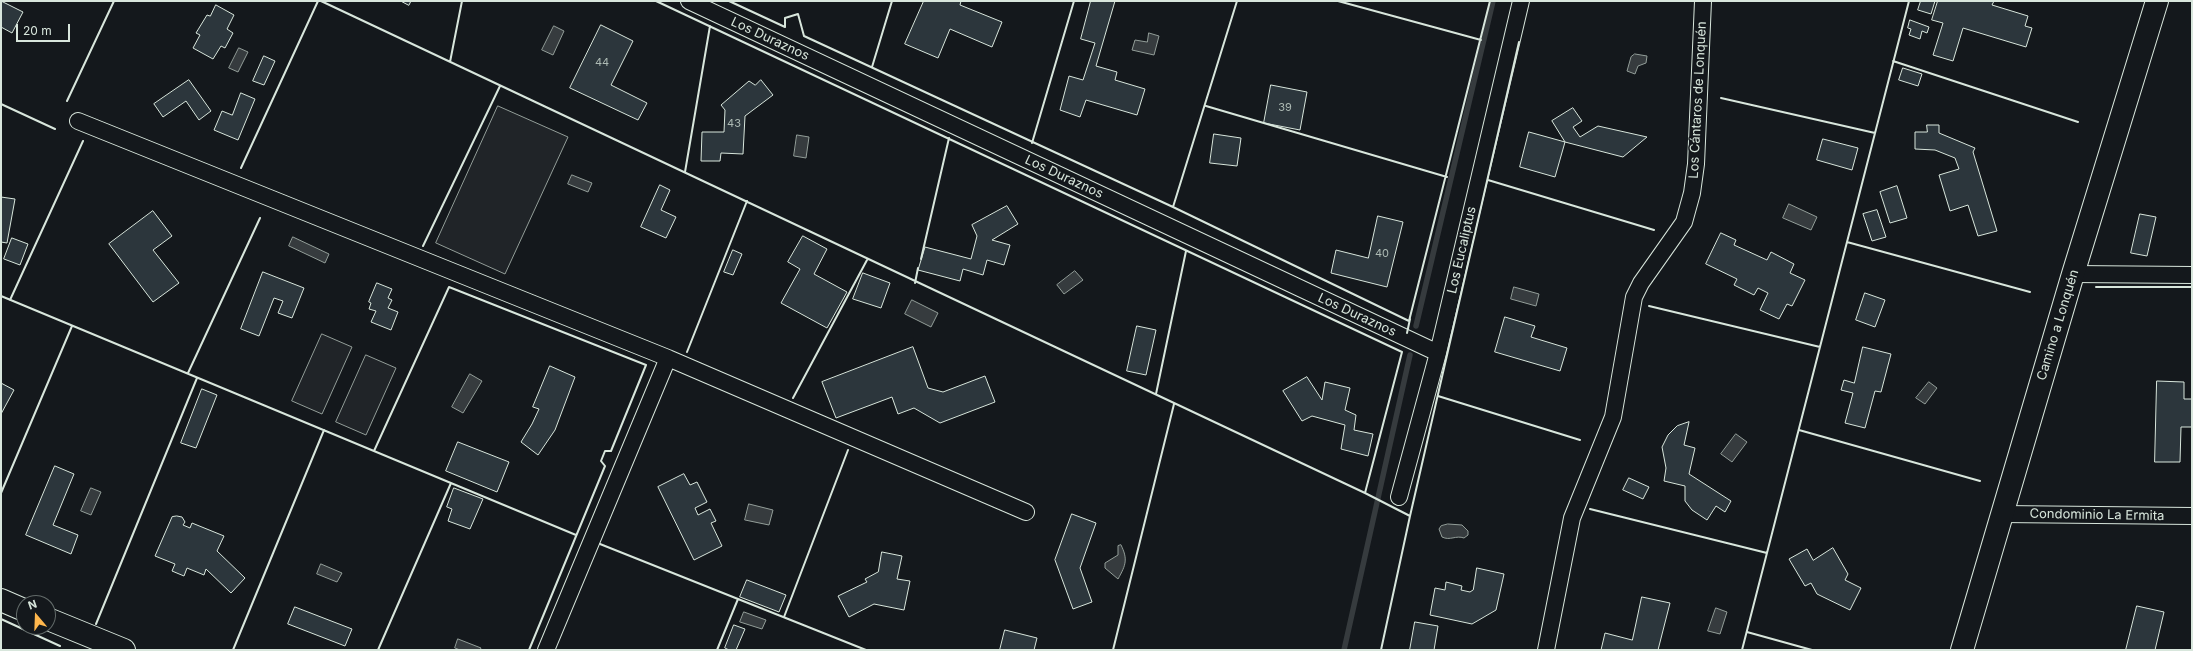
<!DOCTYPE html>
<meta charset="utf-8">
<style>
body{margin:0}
#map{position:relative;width:2193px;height:651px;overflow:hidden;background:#14181c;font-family:Inter,sans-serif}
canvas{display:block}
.frame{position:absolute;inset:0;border:2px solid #d8e6dc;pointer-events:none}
.north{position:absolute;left:16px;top:595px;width:40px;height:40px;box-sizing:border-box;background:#14181c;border:1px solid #626a69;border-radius:50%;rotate:341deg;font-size:11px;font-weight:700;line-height:16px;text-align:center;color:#d8e6dc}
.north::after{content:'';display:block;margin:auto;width:14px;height:18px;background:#ffb74d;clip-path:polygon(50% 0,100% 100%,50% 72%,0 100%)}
.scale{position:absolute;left:16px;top:24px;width:54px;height:18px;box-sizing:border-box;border:2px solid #d8e6dc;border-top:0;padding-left:5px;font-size:12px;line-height:14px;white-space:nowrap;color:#d8e6dc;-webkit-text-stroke:3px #14181c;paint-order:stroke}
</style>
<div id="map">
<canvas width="2193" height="651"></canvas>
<div class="frame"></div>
<div class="north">N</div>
<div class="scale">20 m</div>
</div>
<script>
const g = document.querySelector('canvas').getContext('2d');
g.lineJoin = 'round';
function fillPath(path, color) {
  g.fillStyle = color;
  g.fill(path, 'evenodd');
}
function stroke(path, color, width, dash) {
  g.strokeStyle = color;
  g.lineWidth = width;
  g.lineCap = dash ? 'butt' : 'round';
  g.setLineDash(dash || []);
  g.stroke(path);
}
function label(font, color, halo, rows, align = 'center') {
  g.font = font + ' Inter,sans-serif';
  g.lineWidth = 3;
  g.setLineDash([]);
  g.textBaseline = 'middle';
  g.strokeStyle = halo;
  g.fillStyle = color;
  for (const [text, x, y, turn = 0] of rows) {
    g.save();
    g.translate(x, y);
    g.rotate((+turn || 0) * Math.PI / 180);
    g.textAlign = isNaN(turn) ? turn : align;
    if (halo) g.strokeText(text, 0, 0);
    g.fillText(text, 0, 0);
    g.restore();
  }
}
const green = new Path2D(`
 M498,106l70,31 -63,137 -69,-31z
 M322,334l30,13 -30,67 -30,-13z
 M366,355l30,13 -30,67 -30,-13z`);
fillPath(green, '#202428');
stroke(green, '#939e99', 1);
const water = new Path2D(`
 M554,26l10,5 -11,24 -11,-5z
 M1149,33l10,3 -5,19 -22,-5 3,-10 12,2z
 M239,48l9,4 -10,20 -9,-4z
 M1635,54l12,2 -1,7 -8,3 -3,8 -8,-3 4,-14z
 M797,135l12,2 -3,21 -12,-2z
 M572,175l20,8 -4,9 -20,-8z
 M1789,204l28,13 -6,13 -28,-12z
 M293,237l36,17 -4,9 -36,-17z
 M1075,271l8,9 -19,14 -7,-9z
 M1514,287l25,7 -3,12 -25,-7z
 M912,300l26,13 -7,14 -26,-13z
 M470,374l12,7 -19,32 -11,-6z
 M1929,382l8,6 -12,16 -9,-6z
 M1736,434l11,8 -15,20 -11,-8z
 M91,488l10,4 -10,23 -10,-4z
 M749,504l24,6 -4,15 -24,-5z
 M1448,524l14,1 6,6v4l-4,3c-8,-3 -14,3 -22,-1l-3,-8 2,-3z
 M1121,545c7,14 5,20 -3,34l-13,-11v-5l13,-8v-9z
 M321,564l21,9 -5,9 -20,-8z
 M1716,608l11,4 -7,22 -12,-3z
 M744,612l22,8 -4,9 -22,-7z
 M458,639l23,9 -1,2h-20l-5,-2z`);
fillPath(water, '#363b3e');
stroke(water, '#939e99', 1);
stroke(new Path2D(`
 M1416,326l77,-325
 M1344,650l66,-295`), '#363b3e', 5.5);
const building = new Path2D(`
 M1,1l22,11 -11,21 -11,-6z
 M401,1h10l-2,4z
 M924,1h37l-1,4 42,17 -10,25 -42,-18 -12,29 -33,-14z
 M1091,1h24l-19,65 21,6 -2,8 30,9 -8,26 -51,-15 -6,17 -20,-7 9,-34 14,4 12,-37 -14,-4z
 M1921,1h14l-4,13 -13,-4z
 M1938,1h56l-2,4 36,11 -3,10 7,2 -6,19 -63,-19 -10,33 -20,-6 10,-32 -11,-3z
 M216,5l18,10 -7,14 6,4 -8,15 -4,-2 -8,13 -20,-11 7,-13 -4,-2 11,-18 3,1z
 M1910,20l19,7 -2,6 -5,-2 -2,8 -11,-4 2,-6 -3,-1z
 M601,25l32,16 -22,44 36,18 -9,17 -68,-32z
 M264,56l11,5 -11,24 -11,-4z
 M1903,68l19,6 -4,12 -19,-6z
 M189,80l22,31 -12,9 -13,-19 -23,16 -9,-13z
 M761,80l12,15 -28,21 -2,38 -22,-1 -1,8h-19l1,-29h22l1,-22 -4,-5 28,-24 6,4z
 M1271,85l36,7 -7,38 -36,-7z
 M241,93l14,6 -17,41 -24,-10 8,-19 10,4z
 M1573,108l9,13 -9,6 7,10 18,-11 49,11 -24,20 -58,-15 -13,-21z
 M1927,125h12v8l36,15 -2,4 24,79 -19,5 -10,-31 -18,6 -11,-36 20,-6 -4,-11 -20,-8 -20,-1v-17h12z
 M1529,132l36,10 -10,35 -35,-10z
 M1214,134l27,4 -4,28 -27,-3z
 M1823,139l35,9 -6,22 -35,-10z
 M660,185l10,5 -9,20 15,7 -10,21 -25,-11z
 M1897,186l10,32 -17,5 -10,-31z
 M1,197l14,2 -8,44 -6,-1z
 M1007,206l11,18 -26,16 18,5 -6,20 -17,-5 -4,15 -20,-6 -3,12 -42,-11 7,-23 46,12 6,-23 -5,-11z
 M1877,210l9,27 -14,4 -9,-27z
 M153,211l19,25 -19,14 26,33 -26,19 -44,-58z
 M2140,214l16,3 -9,39 -16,-3z
 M1378,216l25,6 -16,65 -56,-14 5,-23 32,8z
 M1721,233l15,7 -2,5 33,15 4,-8 23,12 -4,9 15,7 -13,26 -5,-2 -8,15 -19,-9 8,-17 -10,-5 -4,7 -20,-10 3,-6 -31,-15z
 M803,236l24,13 -13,25 33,18 -20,36 -46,-25 19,-34 -12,-7z
 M12,238l16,6 -8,21 -16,-6z
 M733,250l9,4 -9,21 -9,-3z
 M263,272l41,16 -12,30 -14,-5 5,-12 -9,-3 -15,38 -18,-7z
 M863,273l27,10 -9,25 -28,-9z
 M377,283l15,6 -4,9 4,2 -4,8 10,4 -7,18 -20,-8 5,-11 -7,-2 2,-6 -2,-1z
 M1865,293l20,7 -10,27 -19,-7z
 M1505,317l30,9 -4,11 36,11 -7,23 -65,-19z
 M1137,326l19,4 -10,45 -19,-4z
 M913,347l15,41 15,4 42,-16 10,26 -55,21 -26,-15 -16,6 -6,-17 -56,21 -14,-36z
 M1863,347l28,7 -10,38 -6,-1 -10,37 -20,-5 8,-30 -12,-3 3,-10 10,3z
 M550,366l25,11 -20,53 -17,25 -17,-13 11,-18 7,-15 -6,-2z
 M1307,377l15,23 3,-18 25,6 -5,22 11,5 -2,15 19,4 -5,22 -27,-7 4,-24 -33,-9 -10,5 -19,-30z
 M2157,381l27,1v17h8v28h-11l-1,35h-25z
 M1,383l13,7 -13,24z
 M202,389l15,6 -21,53 -15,-5z
 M1689,422l-5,23 11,3 -6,26 42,27 -6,11 -9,-6 -9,14 -15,-10 -7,-9v-15l-21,-5 2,-13 -4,-21 6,-12 9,-9z
 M458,442l51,20 -12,30 -51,-21z
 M55,466l19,8 -21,51 25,10 -7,19 -45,-19z
 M684,474l6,11 7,-3 10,20 -12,6 3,7 12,-6 6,12 -5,2 11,23 -28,14 -36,-73z
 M1629,478l20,9 -6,12 -20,-9z
 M454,488l29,11 -13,30 -22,-8 4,-12 -5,-2z
 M1072,514l24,9 -16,45 12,34 -19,7 -18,-49z
 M177,516l5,1 3,5 -2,3 7,3 2,-5 32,13 -7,15 28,27 -14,15 -25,-24 -2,6 -17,-7 -3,8 -12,-5 3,-7 -20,-8 17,-39z
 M1833,548l15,26 -3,6 16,8 -11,22 -33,-16 -6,-11 -6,3 -16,-27 18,-10 6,11z
 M882,552l20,4 -5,23 13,2 -6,29 -30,-6 -25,13 -11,-21 29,-14 -2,-3 13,-7z
 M1477,568l27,6 -8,36 -24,14 -42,-9 5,-27 10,2 1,-8 16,4 -1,4 9,2 3,-2z
 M747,580l39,15 -7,17 -39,-15z
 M1642,597l28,6 -12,47h-57l4,-17 27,7z
 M2137,606l27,6 -9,38h-29z
 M295,607l57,22 -7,17 -57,-22z
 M1415,622l23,4 -4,24h-24z
 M734,625l11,4 -9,21h-7l-4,-2z
 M1005,630l32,8 -3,12h-34z`);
fillPath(building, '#2c363c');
stroke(building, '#d8e6dc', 1);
const minor = new Path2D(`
 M689,1l749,352
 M78,121l590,237 358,154
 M2073,274l119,1
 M1399,497l39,-144 83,-352
 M2002,514l190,2
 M546,650l122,-292
 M1546,650l26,-132 41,-101 21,-120 7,-14 43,-61 8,-29 4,-29 7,-163`);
const secondary = new Path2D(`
 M1,600l23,10
 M48,619l76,31`);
const primary = new Path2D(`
 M1962,650l111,-376 84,-273`);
stroke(minor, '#d8e6dc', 18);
stroke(secondary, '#d8e6dc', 24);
stroke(primary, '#d8e6dc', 24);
stroke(minor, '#14181c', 16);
stroke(secondary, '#14181c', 22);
stroke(primary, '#14181c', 22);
stroke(new Path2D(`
 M321,1c347,165 695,329 1044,492l45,23 109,-474
 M656,1l746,351 -37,141
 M729,1l56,26v-9l13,-4 6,22 369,171 236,114 81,-320
 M1338,1l143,39
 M1893,61l185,61
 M450,62l12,-61
 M872,67l20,-66
 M1721,98l154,35
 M67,101l47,-100
 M1,104l54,25
 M1206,106l241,71
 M1032,143l42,-142
 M241,168l77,-167
 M685,172l25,-146
 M1488,180l166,50
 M1173,207l64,-206
 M1847,242l183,50
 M423,246l77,-160
 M921,259l28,-121
 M915,283l3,-15
 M2096,287h96
 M1,296l575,239
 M10,300l73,-159
 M1649,306l171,41
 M1407,333l3,-14
 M687,352l60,-151
 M188,373l72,-155
 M1156,394l30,-143
 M1438,396l142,44
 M793,398l74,-138
 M1799,430l181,51
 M374,451l75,-164 197,78 -35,86h-6l-4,10 4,5 -76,184
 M1,493l71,-167
 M1590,509l177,44
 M600,544l266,106
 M784,617l64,-167
 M1,619l59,27
 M96,624l101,-246
 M1747,632l65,18
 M233,650l91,-220
 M378,650l73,-167
 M717,650l21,-51
 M1113,650l61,-246
 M1381,650l29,-134
 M1742,650l167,-649`), '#d8e6dc', 2);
label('11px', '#adbab4', null, [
 ["44",602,63],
 ["39",1285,108],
 ["43",734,124],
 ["40",1382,254]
]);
label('13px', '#d8e6dc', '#14181c', [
 ["Los Duraznos",770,39,25],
 ["Los Cántaros de Lonquén",1698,100,-87],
 ["Los Duraznos",1064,177,25],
 ["Los Eucaliptus",1462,250,-77],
 ["Los Duraznos",1357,315,25],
 ["Camino a Lonquén",2058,325,-73],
 ["Condominio La Ermita",2097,515,1]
]);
</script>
